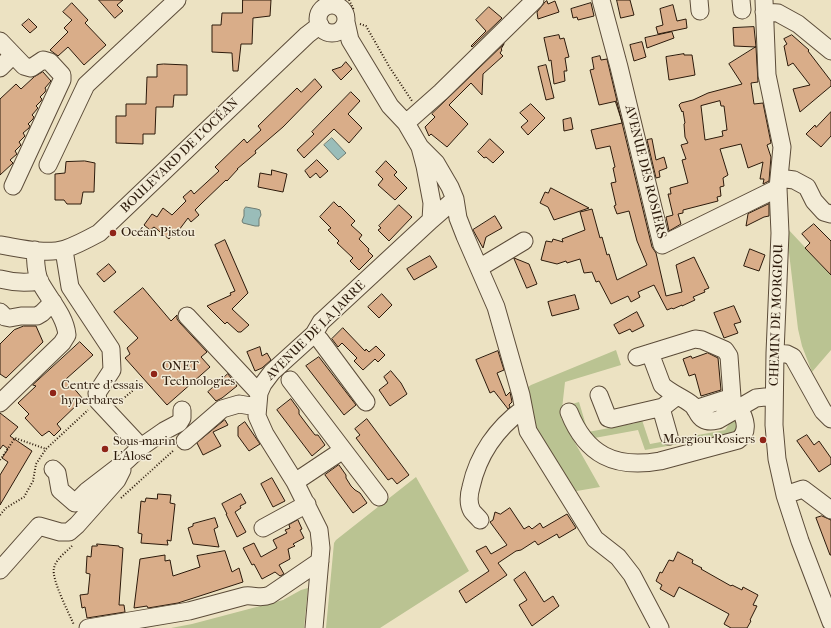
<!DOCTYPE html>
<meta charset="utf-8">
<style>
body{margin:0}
canvas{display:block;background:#ece2c2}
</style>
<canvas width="831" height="628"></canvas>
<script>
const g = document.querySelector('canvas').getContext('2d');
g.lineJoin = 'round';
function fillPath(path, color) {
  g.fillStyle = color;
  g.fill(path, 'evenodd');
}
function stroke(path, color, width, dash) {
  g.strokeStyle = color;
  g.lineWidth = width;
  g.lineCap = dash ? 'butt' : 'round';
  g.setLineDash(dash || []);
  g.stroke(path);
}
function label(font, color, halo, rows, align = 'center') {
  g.font = font + ' "IM FELL French Canon",serif';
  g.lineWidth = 3;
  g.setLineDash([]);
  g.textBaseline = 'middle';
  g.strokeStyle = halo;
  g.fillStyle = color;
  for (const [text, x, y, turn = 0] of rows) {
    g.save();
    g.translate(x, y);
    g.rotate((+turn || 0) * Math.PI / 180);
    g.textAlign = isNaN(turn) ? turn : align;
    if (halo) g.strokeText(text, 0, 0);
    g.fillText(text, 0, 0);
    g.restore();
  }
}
fillPath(new Path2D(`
 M786,227l45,48v75l-19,22 -10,-26 -4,-17z
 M616,350l5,15 -56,17 -4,36 39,69 -29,5 -39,-62 -8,-40 7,-5z
 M579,402l9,30 48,-9 -1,-4 6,-2 9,27 75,-14 6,-9 8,-4 -1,13 -4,4 -89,16 -7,-20 -49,9 -7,-5 -10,-30z
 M416,477l53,94 -89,57h-54l8,-85 2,-3z
 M308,588l-4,40h-133l21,-4 91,-24 18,-10z`), '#bac392');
const water = new Path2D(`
 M332,138l14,15 -8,7 -14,-15z
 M246,207l11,2 3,1 1,5 -2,4v7h-4l-12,-3 -1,-2 2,-5v-6z`);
fillPath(water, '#9abdb9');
stroke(water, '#6e7c73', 1);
const building = new Path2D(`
 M99,0h24l-6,5 6,6 -8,7z
 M243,0h28l-1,16 -17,2 -1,26h-11l-3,27h-5l-1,-18 -20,-1v-27h9l1,-12h20z
 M617,0h13l4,15 -13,3z
 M547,1l1,3 7,-3 4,11 -21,7 -1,-7 8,-10z
 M72,3l16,17 -3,3 21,22 -22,20 -16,-18 -10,9 -8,-6 18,-18 -4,-4 8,-8 -9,-8z
 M591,3l3,13 -16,4 -1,-3 -4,1 -2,-9z
 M673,5l4,16 9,-2 1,9 -29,6 -2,-7 7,-2 -3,-16z
 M489,7l13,11 -30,29 -1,-1 15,-15 -10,-11z
 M29,19l8,8 -7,6 -8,-8z
 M754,27l2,20 -22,-1 -1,-18z
 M672,32l2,6 -27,10 -2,-10z
 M559,35l1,4 4,-1 5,19 -4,1 2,13h-3l1,10 -11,3 -3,-24 -2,1 -5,-23z
 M792,35l17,15 -1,1 23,30v5l-31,26 -7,-23 17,-4 -17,-22 -5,3 -4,-20 3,-2 -3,-5z
 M642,42l4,15 -12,4 -4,-16z
 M504,44l-3,5 1,1 -2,3 3,3 -20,18 -1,21 -11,-12 -22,22 19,19 -21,23 -16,-13 -2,2 -4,-9 10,-10 -3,-3z
 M756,47l2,35 -7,1 3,21 9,-1 8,40 -4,2 4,12 -2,24 -6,3 1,-5h-4l3,-17 -15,6 -7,-24 -21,5 8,26 -5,3 1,8 -4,1 1,9 -4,1 1,4 -35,9v3l-5,1 3,10 -12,7 -3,-14 7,-2 -5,-21h3l-1,-6 18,-5 -6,-23 4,-1 -5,-14 7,-2 -3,-6 -1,-13 1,-1 -2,-12 -1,1 -3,-7 2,-2 12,-3 15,-7 34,-9 -13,-20zM720,101l1,5h3l3,24 -5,1 1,5 -18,4 -4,-34z
 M684,54v1h8l3,20 -26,5 -3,-23z
 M600,56l1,4 6,-1 10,42 -18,4 -9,-35 4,-1 -2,-11z
 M346,62l6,7 -11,11 -9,-10 9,-3z
 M164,64l23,1v30h-13l-1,12h-17l-1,27h-12v10l-27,-1v-27h10v-12h20l1,-27h10v-12z
 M546,65l8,33 -8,2 -8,-33z
 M43,72l8,9 -6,7 1,2 -1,2 -5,5 2,2 -1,2 -5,5 2,2 -6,7 2,2 -1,2 -5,5 2,2 -1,2 -6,5 2,3 -6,6 2,3 -6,6 2,3 -7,6 3,3 -13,12v-76l16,-15 5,5 13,-12z
 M315,79l7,8 -39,40 -28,24 1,2 -19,16h1l-11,12 -1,-1 -24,23 -7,7 4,5 -8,7 -3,-4 -9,12h-3l-7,9 -15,-12 -4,3 -6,-5 8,-11 5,3 6,-9 9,7 14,-14 -3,-4 8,-7 3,4 25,-23 -4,-4 29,-28 3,4 14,-13 -3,-4 39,-38 4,4z
 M351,92l9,9 -12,13 14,14 -13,15 -15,-14 -30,29 -7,-8 17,-16 -2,-2z
 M616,102h1l35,145 4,6 10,43 16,-4 -6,-27 18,-8 15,31 -5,2 1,2 -12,5 2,3 -13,6v-1l-9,4 -1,-1 -5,2 -13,-25 -16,7 2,5 -9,5 -3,-6 -17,8 -12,-23 -3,1 -4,-10 -8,1 -4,-14 -13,4 -1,-2 -9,3 -16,-4 5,-19 6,1 1,-3 10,3 -1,-3 23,-9 -5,-18 12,-3 8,29 2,-1 5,18 2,-1 8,26 30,-15 -10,-24 -8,-30 -12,3 -3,-8 2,-1 -5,-22 5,-1 -3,-14 2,-1 -5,-21 -14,3 -5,-19 31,-7z
 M531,104l14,14 -17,17 -7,-8 7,-6 -8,-8z
 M831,112v24l-10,11 -15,-13 9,-9 1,2z
 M571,118l2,11 -9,2 -1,-11z
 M490,139l14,13 -11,11 -7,-6 -2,1 -6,-6z
 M652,139l4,21 8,-3 3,11 -8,3 1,6 -4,1 -9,-38z
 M317,160l11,11 -8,7 -4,-5 -6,5 -5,-7z
 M85,161l10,2 -1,29h-11l-2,12h-14l-3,-4h-9v-26l10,-1 1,-11z
 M386,161l11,11 -3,3 13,13 -12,12 -17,-15 5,-6 -7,-7z
 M272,170l15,4 -4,18 -25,-5 2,-14 11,2z
 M551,188l38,20 -35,12 -6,-13 -8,-4 5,-11 3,1z
 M334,202l5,5 1,-1 15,15 -4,4 11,10 -3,4 10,10 -1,2 5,5 -14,14 -9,-9 3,-3 -16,-15 2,-2 -11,-11 3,-2 -11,-11z
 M769,204v12l-5,1 -18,9 2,-12z
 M399,205l13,12 -23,24 -11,-11 3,-2 -2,-2z
 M495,216l7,12 -16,9 -3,11 -10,-18z
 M814,224l17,17v34l-26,-27 5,-5 -8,-9z
 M225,240l23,53 -16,16 17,16 -8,7h-3l-11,-10 -2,2 -18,-18 24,-11 -1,-2 5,-2 -20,-46z
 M750,249l15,6 -6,16 -15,-5z
 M430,256l7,11 -23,13 -7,-11z
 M514,258l15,6 8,20 -10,4z
 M109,264l7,8 -12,10 -7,-8z
 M143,288l28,33 6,-6v4l3,4 27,29 -6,5 9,10 -43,38 -42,-47 5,-4 -3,-6 11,-10 -24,-26z
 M382,294l10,11 -13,13 -11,-11z
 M575,295l4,14 -27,7 -4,-14z
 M734,306l7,16 -7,2 4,9 -14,5 -10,-25z
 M637,312l7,14 -12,6 -2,-3 -11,5 -5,-9z
 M24,326h12l7,16 -37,36 -6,-4v-30l14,-14z
 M343,328l22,23 1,-2 3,3 7,-6 9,9 -7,7 -3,-3 -12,11 -9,-9 3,-3 -15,-15 -4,4 -6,-8z
 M80,342l13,13 -27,24 17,20 -26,25 4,5 -7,7 -5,-5 -7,5 -17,-18 4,-4 -11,-11 18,-17 -3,-1z
 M260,347l2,9 5,-3 4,7 -9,8 -7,3 -8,-19z
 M498,351l6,19 -7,3 9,23 4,-4 2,10 -3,3 1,2 -2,2 -14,-18 -4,2 -14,-33z
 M708,353l10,5 3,32 -20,6 -6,-22 -6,2 -6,-17 8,-3 1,2z
 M319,357l37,48 -12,10 -38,-49z
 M391,371l10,12 6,11 -17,12 -11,-16 9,-7 -4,-6z
 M228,374l9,12 -15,12 -6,3 -8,-9z
 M291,399l8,11v4l9,12 7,9h3l7,10 -13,11 -35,-46z
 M0,413l18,14 -8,9 22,15 -32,54v-30l8,-13 -6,-4 6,-9 -5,-4 -3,4z
 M367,419l42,56 -12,9 -5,-6 -4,2 -32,-42 4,-3 -5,-6z
 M225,420l3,5 -15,7 8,14 -18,9 -6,-12z
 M245,422l15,22 -11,7 -11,-15v-9z
 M807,435l7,10 5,-4 12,17v6l-12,8 -22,-31z
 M339,465l7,10v3l5,8 4,4 5,3 7,10 -14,10 -28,-38z
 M272,478l13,23 -12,6 -12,-23z
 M158,494l13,1 -1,8 5,1 -4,37 -4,-1 1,5 -27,-2 1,-9 -4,-1 3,-32 4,1 1,-4 11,1z
 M241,494l5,9 -6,3 1,2 -6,4 11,20 -9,5 -11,-23h1l-5,-10z
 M510,508l14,21 5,-3 3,3 8,-6 3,5 24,-14 9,14 -17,10 -2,-4 -19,11 -3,-4 -14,9 -5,1 -18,12 9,12 -41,28 -7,-12 30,-20 -13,-20 10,-5 5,8 16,-9 -17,-23 3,-2 2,-8 5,2z
 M822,516l9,4v35h-1l-14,-37z
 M215,518l3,9 -4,2 5,18 -26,-3 -5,-16 5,-2v-2z
 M298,520l4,9 -2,1 4,8 -11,6 2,2 -7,3 2,10 -11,6 5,9 -4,2 -5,-4 -13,7 -8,-15 -2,1 -9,-17 11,-5 7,14 16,-9 -4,-8 14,-7 -2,-3 5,-2 -1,-3z
 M97,544l22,2v1l4,1 -4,57h5l1,7 -38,6 -2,-11 -3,1 -2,-13 8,-1 2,-20 -4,-1 1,-17 4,1 1,-11h5z
 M225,551l7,21 7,-4 4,14 -65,21 -30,5 -1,-2 -13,2 6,-49 25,-4v6l5,-1 3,16 27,-9 -3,-11z
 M678,552l15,8 -1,3 10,5 -1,1 30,17 1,-1 10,5 1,-3 15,8 -5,10 4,1 -7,14 1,1 -4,7h-16l-7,-4 5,-10 -50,-27 -5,10 -14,-8 2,-4 -6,-4 4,-9 2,1 7,-13 4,1z
 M525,572l19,30 9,-6 6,10 -27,20 -13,-21 8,-5 -13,-20z`);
fillPath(building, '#d9ad89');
stroke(building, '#2c1a0b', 1);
const minor = new Path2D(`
 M601,0l18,67 43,178 116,-57
 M699,0l1,11
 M741,0l1,10
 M764,0l3,75 15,72 -4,41 2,45 -5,120 -1,72 3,34 8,36 15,46 31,81
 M318 19a14 14 0 1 1 28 0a14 14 0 1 1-28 0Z
 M764,12l14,1 20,11 33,27
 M346,22l4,18 40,66 16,17 14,24 5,19 7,37 -1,17
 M0,41l24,25 7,2 12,-8 7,2 12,13v5l-49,106
 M0,68l13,-13
 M406,123l35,-31 94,-92
 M420,147l16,16 14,24 5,12 3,19 7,18 31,71 25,88 7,36 67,108 23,18 14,18 28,53
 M48,165l38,-80 91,-85
 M779,178l15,2 13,7 7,14 10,11 7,2
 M0,245c19,3 46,10 65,4 12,-4 23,-10 34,-16l208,-198 13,-10
 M64,250l6,37 41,62 1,21 -15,23 1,8 43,46
 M479,268l45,-27
 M0,279c14,4 26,4 40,2
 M0,312l5,5 5,1 11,-2h16l5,-3 11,-11
 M187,316l72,77
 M314,334l6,6 46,62
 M650,353l12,32c8,8 20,12 29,19 6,4 6,12 12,15 5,3 10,2 15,1l38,-22 18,-2
 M775,353l12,1 6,3 30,54 8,8
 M637,357l58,-18 7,1 23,10 4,6 3,41 -37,12
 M290,380l89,117
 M599,395l9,23 3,1 52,-12 14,-11
 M0,403l62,-60 5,-8c-2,-20 -18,-36 -27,-53 -5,-10 -4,-21 -5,-32
 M661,408l8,28
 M569,412c17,43 46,57 91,49l78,-21c12,-8 7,-22 1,-32
 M185,441l37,-32 17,-5 18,3
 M53,469l4,4 3,17 15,13 12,-12 39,-30 15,-14 23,-16 15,-8 3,-5v-8
 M295,482l48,-32
 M785,495l18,-6 28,21
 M480,520c-2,-3 -6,-6 -8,-9 -4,-7 -3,-17 -1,-24 7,-32 26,-59 52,-78
 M263,528l44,-24
 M0,570l39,-44 21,6h9l8,-7 40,-45 5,-10
 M88,628l101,-17 56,-15c9,-1 16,3 25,-1l50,-34
 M314,628l7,-80 -2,-18 -24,-48 -30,-48 -8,-18 2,-23 4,-9 9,-12 42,-38 7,-12 110,-102 24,-21`);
stroke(minor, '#5c4c39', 19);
stroke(new Path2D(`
 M349,0l5,10
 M360,24l6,2 24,42 22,33
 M118,403l25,-21
 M0,460l15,-22 31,11
 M121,498l53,-48
 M0,515l6,-7 18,-11 9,-16 3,-17 10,-15 42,-39
 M72,546c-6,6 -16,13 -18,22 -3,11 15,45 20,57`), '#2c1a0b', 2, [1, 2]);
stroke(minor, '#f3ecd7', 17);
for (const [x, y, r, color] of [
 [113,233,4,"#8f2418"],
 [154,374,4,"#8f2418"],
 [53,393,4,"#8f2418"],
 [763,440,4,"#8f2418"],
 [105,449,4,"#8f2418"]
]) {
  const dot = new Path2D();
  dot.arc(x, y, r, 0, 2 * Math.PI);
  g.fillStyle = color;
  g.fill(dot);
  stroke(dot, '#f3ecd7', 1.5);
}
label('13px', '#2c1a0b', '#f3ecd7', [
 ["BOULEVARD DE L'OCÉAN",180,156,-44],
 ["AVENUE DES ROSIERS",645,172,76],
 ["CHEMIN DE MORGIOU",777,315,-88],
 ["AVENUE DE LA JARRE",316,331,-45]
]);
label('13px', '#2c1a0b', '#f3ecd7', [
 ["Océan Pistou",121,233],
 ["ONET",162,367],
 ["Technologies",162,382],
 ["Centre d'essais",61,386],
 ["hyperbares",61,401],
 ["Morgiou Rosiers",755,440,"right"],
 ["Sous-marin",113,442],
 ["L'Alose",113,457]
], 'left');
</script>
